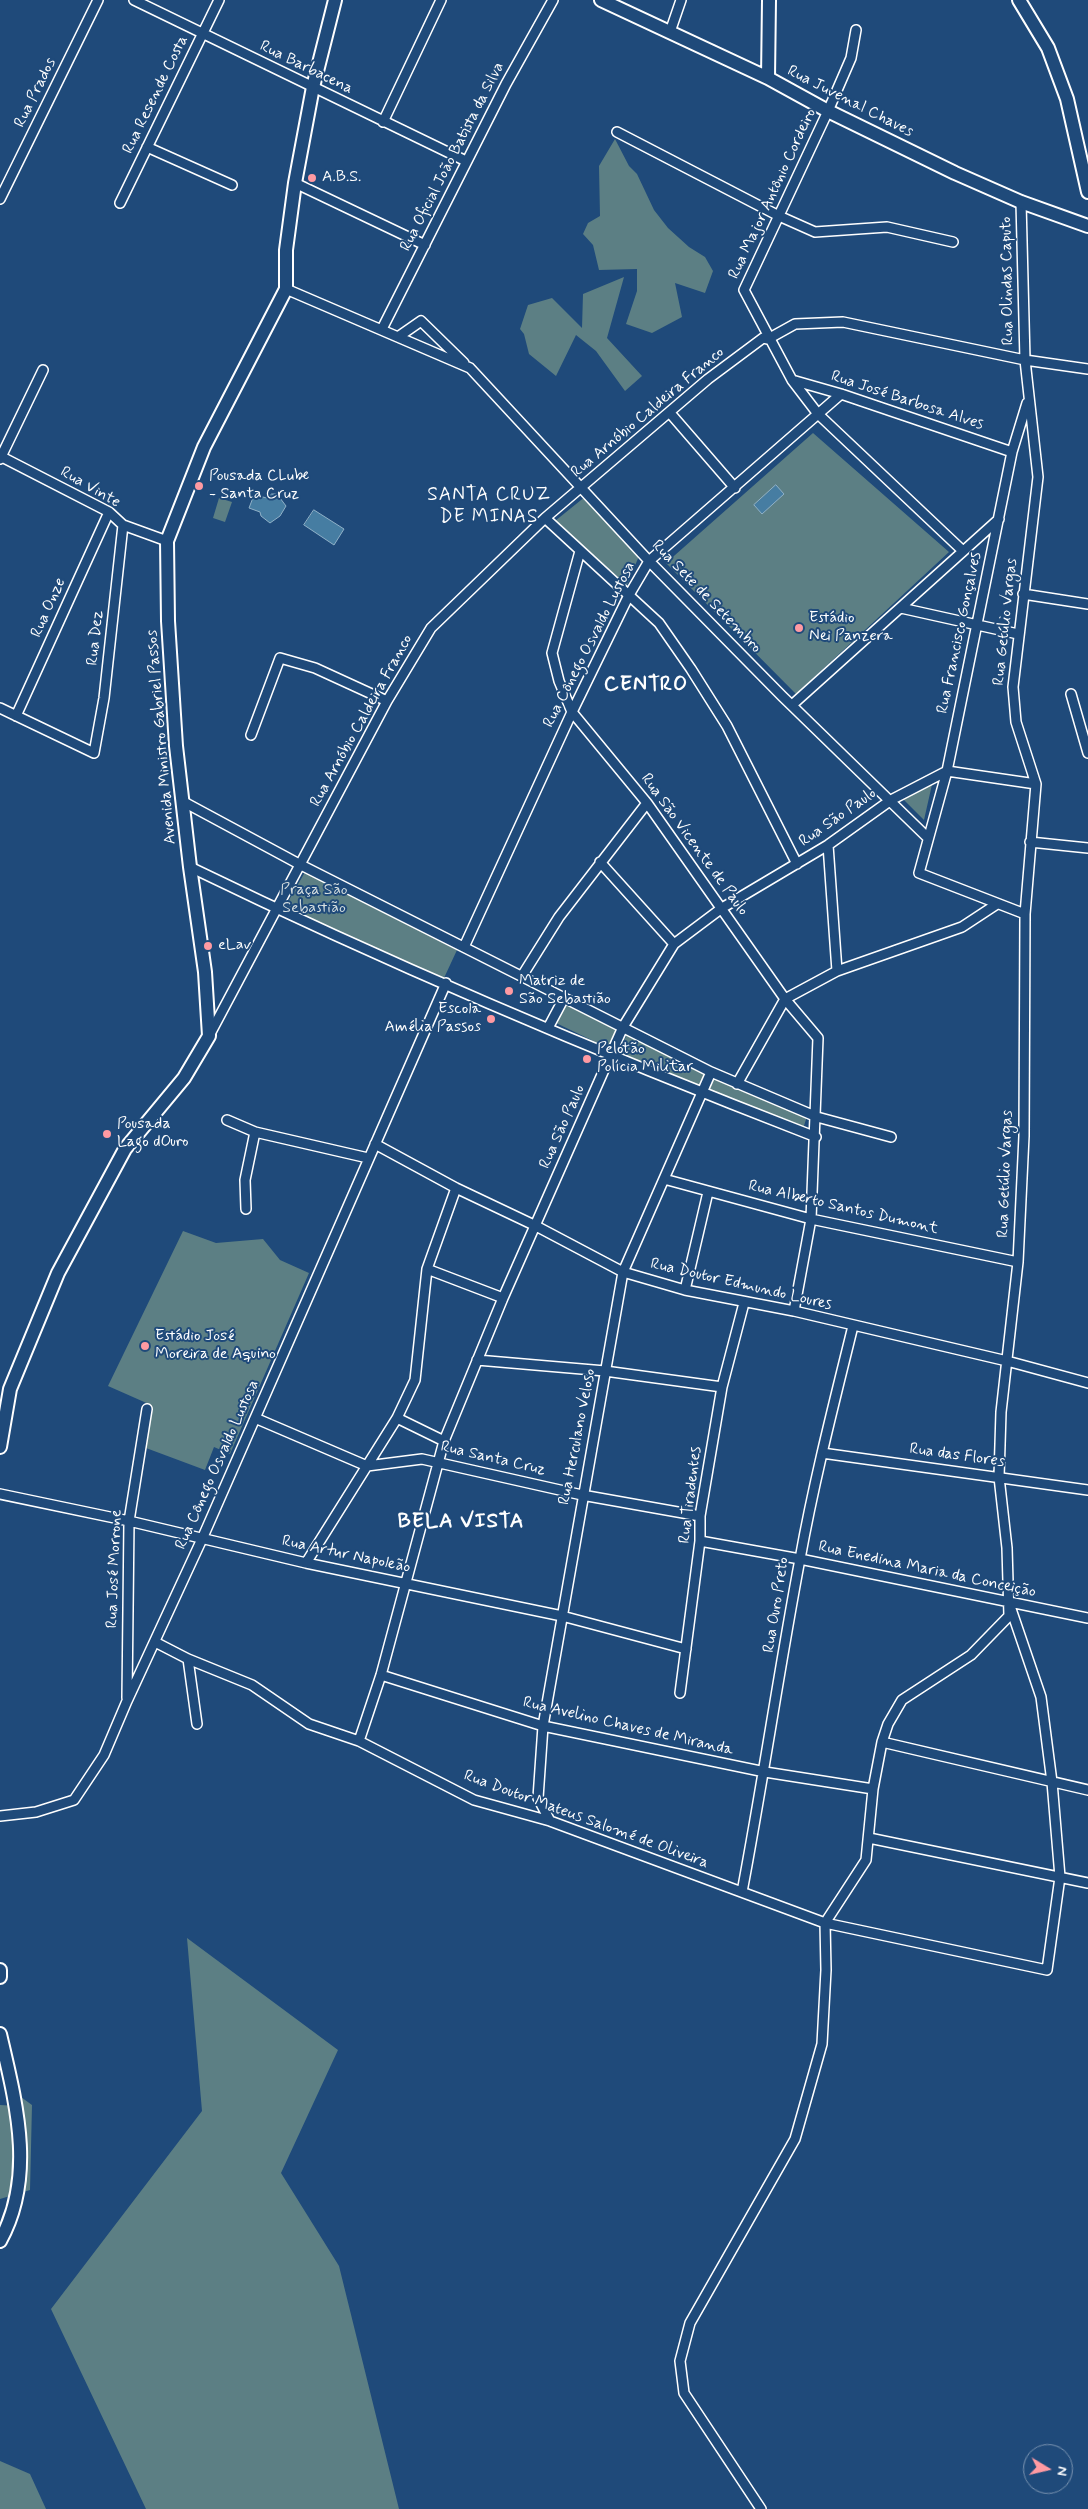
<!DOCTYPE html>
<meta charset="utf-8">
<style>
body{margin:0}
#map{position:relative;width:1088px;height:2509px;overflow:hidden;background:#1f4a7a;font-family:Mynerve,sans-serif}
canvas{display:block}
.north{position:absolute;left:1023px;top:2444px;width:50px;height:50px;box-sizing:border-box;background:#1f4a7a;border:1px solid #7992af;border-radius:50%;rotate:99deg;font-size:14px;font-weight:700;line-height:20px;text-align:center;color:#fff}
.north::after{content:'';display:block;margin:auto;width:18px;height:22px;background:#ff9aa2;clip-path:polygon(50% 0,100% 100%,50% 72%,0 100%)}
</style>
<div id="map">
<canvas width="1088" height="2509"></canvas>
<div class="north">N</div>
</div>
<script>
const g = document.querySelector('canvas').getContext('2d');
g.lineJoin = 'round';
function fillPath(path, color) {
  g.fillStyle = color;
  g.fill(path, 'evenodd');
}
function stroke(path, color, width, dash) {
  g.strokeStyle = color;
  g.lineWidth = width;
  g.lineCap = dash ? 'butt' : 'round';
  g.setLineDash(dash || []);
  g.stroke(path);
}
function label(font, color, halo, rows, align = 'center') {
  g.font = font + ' Mynerve,sans-serif';
  g.lineWidth = 4;
  g.setLineDash([]);
  g.textBaseline = 'middle';
  g.strokeStyle = halo;
  g.fillStyle = color;
  for (const [text, x, y, turn = 0] of rows) {
    g.save();
    g.translate(x, y);
    g.rotate((+turn || 0) * Math.PI / 180);
    g.textAlign = isNaN(turn) ? turn : align;
    if (halo) g.strokeText(text, 0, 0);
    g.fillText(text, 0, 0);
    g.restore();
  }
}
fillPath(new Path2D(`
 M615,139l14,27 8,8 17,36 14,18 21,19 16,10 8,14 -8,22 -30,-10 7,34 -30,16 -26,-9 11,-33v-22l-38,1 -6,-25 -10,-11 5,-11 12,-7 -1,-50z
 M624,277l-17,61 35,38 -17,15 -29,-40 -20,-16 -20,41 -27,-22 -5,-20 -4,-5 8,-24 24,-7 30,30 1,-34z
 M813,433l136,119 -153,142 -130,-131z
 M586,496l53,60 -12,29 -72,-64z
 M219,498l13,4 -7,20 -12,-4z
 M933,780l-9,40 -22,-22z
 M305,872l152,78 -13,28 -160,-69z
 M566,1004l50,26 -8,18 -52,-25z
 M627,1034l79,38 -7,16 -80,-36z
 M714,1076l93,40 -4,13 -95,-39z
 M183,1231l33,12 47,-4 17,21 29,13 -79,181 -16,-7 -9,23 -59,-22 5,-43 -43,-19z
 M187,1938l151,112 -57,123 58,93 60,243h-253l-95,-200 151,-198z
 M14,2092l18,13 -2,85 -30,9v-94l18,1z
 M0,2461l30,13 16,35h-46z`), '#5c7f84');
const water = new Path2D(`
 M776,485l8,9 -22,20 -8,-9z
 M272,494h5l9,12 -6,10 -10,7 -9,-7 -1,-4 -11,-4 5,-13 13,3z
 M314,510l30,19 -10,16 -30,-20z`);
fillPath(water, '#467da2');
stroke(water, '#90b1c7', 1);
const street = new Path2D(`
 M134,0l332,161
 M856,30l-5,28 -23,53 -84,179 48,90 26,34 145,137
 M670,32l11,-32
 M383,122l58,-122
 M617,132l162,84 36,16 72,-5 66,15
 M147,147l85,38
 M295,183l130,62
 M0,199l98,-199
 M120,203l99,-203
 M286,289l184,79 179,193 133,135 146,142
 M382,329l124,-245 47,-84
 M398,337l23,-16 43,42
 M792,380l49,14 171,58
 M670,413l65,75
 M0,456l109,56 14,13 44,16
 M0,459l43,-89
 M545,518l114,105 32,46 36,57 70,138
 M580,551l-28,102 7,28 13,31 75,91 138,196 33,39 -7,181 -17,92
 M1023,594l65,10
 M901,608l117,26
 M1071,694l17,59
 M792,705l207,-186
 M0,708l94,45 10,-55 19,-173
 M16,716l93,-204
 M251,735l29,-77 35,10 72,33
 M182,801l117,63 412,208 106,45 74,20
 M1030,842l58,6
 M828,845l9,126
 M600,862l74,82
 M190,867c204,99 414,188 626,270
 M1025,914l-106,-41 28,-102 65,-319 15,-49
 M464,947l108,-235 57,-117 20,-34 192,-167
 M522,976l37,-59 88,-114
 M548,1028l16,-30
 M210,1034l177,-333 44,-73 114,-110 163,-139 55,-41 5,1 27,-15 48,-2 182,38 63,9
 M737,1084l48,-85 52,-28 125,-44 35,-23
 M227,1120l28,12 113,26
 M375,1144l81,44 80,38 87,46 62,18 109,21 213,50 81,22
 M664,1179l147,40 207,43
 M246,1209l-1,-29 10,-48
 M427,1269l76,29
 M685,1290l23,-98
 M477,1360l128,11 117,16
 M255,1418l112,48 55,-7 160,36 118,21
 M397,1418l47,23
 M822,1453l266,37
 M0,1494l129,27 177,42 256,53 124,33
 M700,1541l100,18 288,59
 M306,1563l91,-145 18,-38 12,-111 29,-81
 M155,1642l33,17 64,26 57,39 50,17 115,59 76,21 275,102 222,47 13,-93 -8,-95 -11,-85 -30,-88
 M188,1659l9,65
 M381,1675l162,51 222,46 108,17
 M680,1693l20,-152v-25l22,-129 22,-84
 M127,1698l2,-177 18,-112
 M359,1741l22,-66 63,-234 59,-143 120,-271 51,-83 48,-36 106,-63 63,-45 56,-29 89,13
 M882,1742l206,48
 M0,1816l36,-4 38,-12 30,-45 23,-54 75,-162 244,-556
 M550,1821l-12,-23 5,-72 80,-454 88,-200
 M869,1838l219,45
 M742,1892c21,-111 37,-222 58,-333 14,-78 34,-156 53,-233
 M825,1923l41,-63 7,-71 9,-47 6,-18 14,-24 69,-45 38,-39 -2,-68 -8,-71 2,-65 17,-150 6,-126 1,-222 11,-130 -20,-62 -3,-35 25,-210 -13,-117 -4,-158
 M761,2509l-77,-116 -4,-32 10,-38 105,-184 27,-95 4,-74 -1,-47`);
const secondary = new Path2D(`
 M601,0l167,78 60,33 127,62 66,29 67,24
 M1019,0l29,48 19,51 21,93
 M768,78l1,-78
 M0,1447l10,-58 48,-116 67,-124 59,-71 25,-42 -4,-64 -15,-105 -14,-121 -8,-125 -1,-80 37,-94 82,-158v-39l9,-67 18,-96 22,-87
 M0,1970v7
 M0,2034c16,69 36,142 0,207`);
stroke(street, '#fff', 12);
stroke(secondary, '#fff', 16);
stroke(street, '#1f4a7a', 9);
stroke(secondary, '#1f4a7a', 12);
for (const [x, y, r, color] of [
 [312,178,5,"#ff9aa2"],
 [199,486,5,"#ff9aa2"],
 [799,628,5,"#ff9aa2"],
 [208,946,5,"#ff9aa2"],
 [509,991,5,"#ff9aa2"],
 [491,1019,5,"#ff9aa2"],
 [587,1059,5,"#ff9aa2"],
 [107,1134,5,"#ff9aa2"],
 [145,1346,5,"#ff9aa2"]
]) {
  const dot = new Path2D();
  dot.arc(x, y, r, 0, 2 * Math.PI);
  g.fillStyle = color;
  g.fill(dot);
  stroke(dot, '#1f4a7a', 2);
}
label('16px', '#fff', '#1f4a7a', [
 ["Rua Barbacena",306,68,26],
 ["Rua Prados",36,93,-64],
 ["Rua Resende Costa",156,95,-64],
 ["Rua Juvenal Chaves",850,102,27],
 ["Rua Oficial João Batista da Silva",453,157,-63],
 ["Rua Major Antônio Cordeiro",773,194,-65],
 ["Rua Olindas Caputo",1008,281,-91],
 ["Rua José Barbosa Alves",907,401,18],
 ["Rua Arnóbio Caldeira Franco",648,413,-40],
 ["Rua Vinte",90,488,30],
 ["Rua Sete de Setembro",706,597,46],
 ["Rua Onze",49,608,-66],
 ["Rua Getúlio Vargas",1006,622,-84],
 ["Rua Francisco Gonçalves",960,633,-78],
 ["Rua Dez",96,638,-84],
 ["Rua Cônego Osvaldo Lustosa",590,645,-63],
 ["Rua Arnóbio Caldeira Franco",362,721,-61],
 ["Avenida Ministro Gabriel Passos",162,737,-95],
 ["Rua São Paulo",838,818,-35],
 ["Rua São Vicente de Paulo",694,845,54],
 ["Rua São Paulo",563,1127,-66],
 ["Rua Getúlio Vargas",1006,1174,-88],
 ["Rua Alberto Santos Dumont",843,1208,13],
 ["Rua Doutor Edmundo Loures",741,1285,13],
 ["Rua Herculano Veloso",578,1437,-79],
 ["Rua das Flores",957,1456,8],
 ["Rua Santa Cruz",493,1459,13],
 ["Rua Cônego Osvaldo Lustosa",218,1465,-66],
 ["Rua Tiradentes",691,1495,-83],
 ["Rua Artur Napoleão",346,1555,12],
 ["Rua José Morrone",115,1569,-88],
 ["Rua Enedina Maria da Conceição",927,1570,12],
 ["Rua Ouro Preto",777,1605,-81],
 ["Rua Avelino Chaves de Miranda",628,1727,13],
 ["Rua Doutor Mateus Salomé de Oliveira",586,1820,20]
]);
label('16px', '#fff', '#1f4a7a', [
 ["A.B.S.",322,178],
 ["Pousada CLube",209,477],
 ["- Santa Cruz",209,495],
 ["Estádio",809,619],
 ["Nei Panzera",809,637],
 ["eLav",218,946],
 ["Matriz de",519,982],
 ["São Sebastião",519,1000],
 ["Escola",481,1010,"right"],
 ["Amélia Passos",481,1028,"right"],
 ["Pelotão",597,1050],
 ["Polícia Militar",597,1068],
 ["Pousada",117,1125],
 ["Lago dOuro",117,1143],
 ["Estádio José",155,1337],
 ["Moreira de Aquino",155,1355]
], 'left');
label('16px', '#d6dfe0', '#1f4a7a', [
 ["Praça São",314,891],
 ["Sebastião",314,909]
]);
g.letterSpacing = '1px';
label('19px', '#fff', '#1f4a7a', [
 ["SANTA CRUZ",489,496],
 ["DE MINAS",489,518]
]);
g.letterSpacing = '0px';
g.letterSpacing = '1px';
label('bold 21px', '#fff', '#1f4a7a', [
 ["CENTRO",646,686],
 ["BELA VISTA",461,1523]
]);
g.letterSpacing = '0px';
</script>
